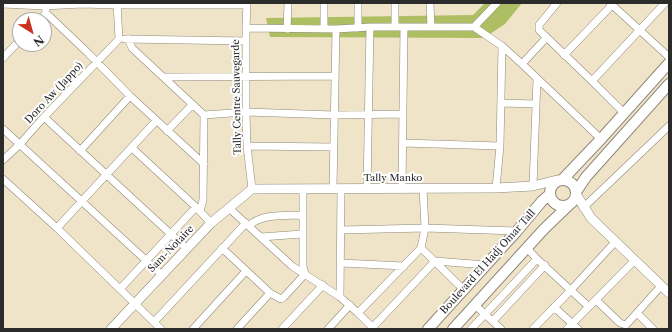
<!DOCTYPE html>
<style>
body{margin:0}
#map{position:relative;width:672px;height:332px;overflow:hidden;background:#f0e4c8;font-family:"Libre Caslon Text",serif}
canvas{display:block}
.frame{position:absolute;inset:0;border:4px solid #2b2b2b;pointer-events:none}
.north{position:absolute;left:12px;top:12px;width:40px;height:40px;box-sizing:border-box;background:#fff;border:1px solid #aaa;border-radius:50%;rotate:143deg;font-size:11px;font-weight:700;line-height:16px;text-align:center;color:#2b2b2b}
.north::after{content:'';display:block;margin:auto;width:14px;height:18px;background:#c8321e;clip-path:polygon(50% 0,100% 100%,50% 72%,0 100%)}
</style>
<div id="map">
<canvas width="672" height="332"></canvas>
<div class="frame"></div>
<div class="north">N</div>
</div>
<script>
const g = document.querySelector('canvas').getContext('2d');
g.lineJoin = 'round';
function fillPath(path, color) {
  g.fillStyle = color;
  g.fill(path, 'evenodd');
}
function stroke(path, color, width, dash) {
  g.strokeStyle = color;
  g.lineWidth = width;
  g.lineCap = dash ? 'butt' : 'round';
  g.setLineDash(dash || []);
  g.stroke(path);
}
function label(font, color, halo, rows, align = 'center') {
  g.font = font + ' "Libre Caslon Text",serif';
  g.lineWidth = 4;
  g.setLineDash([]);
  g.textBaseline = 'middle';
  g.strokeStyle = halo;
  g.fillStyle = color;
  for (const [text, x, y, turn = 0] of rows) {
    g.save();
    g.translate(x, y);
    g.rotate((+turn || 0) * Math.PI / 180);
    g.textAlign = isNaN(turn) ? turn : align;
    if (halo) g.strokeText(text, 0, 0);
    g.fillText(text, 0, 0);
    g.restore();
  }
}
fillPath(new Path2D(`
 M485,3h37l-17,21 -21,14 -214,-1 -4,-19 207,-3z`), '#aebf63');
const minor = new Path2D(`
 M45,3l1,10 42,40 42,43 74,68
 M117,3l2,36
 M247,3l-1,25v84l1,34 5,43
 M324,3v26
 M430,3l1,24
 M557,3l-18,22v5l53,51 32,32
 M610,3l59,54
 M3,4l41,2 38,-2 35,1h130
 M39,20l7,-7
 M395,27v-24
 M474,27l23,-24
 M246,28l90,1 34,-2h104l28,19 20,18 79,75
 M358,28v-25
 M287,29l1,-26
 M125,39l121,2
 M128,39l4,9 72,67 42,-3 88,3 69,-1
 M564,55l48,-50
 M3,58l17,-18
 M522,64l24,-26
 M164,77l171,-1
 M592,81l73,-78
 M501,103l35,1
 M44,117l143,132
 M3,129l159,146
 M167,131l25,-26
 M403,143l97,3
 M247,146l86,1
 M132,148l64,59 15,16
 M80,151l50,-55
 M3,160l17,-16 24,-27 75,-78
 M3,179l54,49 104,101
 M533,186l4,-107
 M496,188l4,-42 2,-100
 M303,189v77l2,8
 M333,189l3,-160
 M367,189l3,-162
 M402,189l2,-162
 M229,208l63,58 48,31 18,16 16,16
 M583,208l86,-82
 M200,211l3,-11 1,-85
 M249,226c13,-13 37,-10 54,-11
 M57,228l99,-107
 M341,230l84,-2 92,3
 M261,237l41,-3
 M222,248l48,45 11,6 3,-2 21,-23
 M421,248l43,42
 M527,248l10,11 52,48
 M341,263l63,3
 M120,289l76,-82
 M340,297l1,-108
 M596,300l24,23 6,2 35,-39
 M475,305l26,24
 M554,307l24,22
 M358,313l63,-65 4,-20 -2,-39
 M637,313l16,16
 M493,321l52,-56
 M154,322l92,-99
 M193,329l53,-58
 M237,329l33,-36
 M282,329l41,-44
 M328,329l22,-24
 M371,329l64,-68 51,4
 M471,329l66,-70
 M533,329l38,-39 44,-48
 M567,329l68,-69`);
const tertiary = new Path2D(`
 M576,194l15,24 78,75
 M111,329l100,-106 41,-34 244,-1 37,-2 24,-6`);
const secondary = new Path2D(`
 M563,179l38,-40 68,-76
 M550 193a13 13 0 1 1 26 0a13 13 0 1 1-26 0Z
 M576,192l10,-15 83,-93
 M428,329l89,-98 25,-30 7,-6
 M453,329l91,-100 25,-24`);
stroke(minor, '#8e887a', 8);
stroke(tertiary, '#8e887a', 10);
stroke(secondary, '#8e887a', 12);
stroke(minor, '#fff', 7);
stroke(tertiary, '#fff', 9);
stroke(secondary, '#fff', 10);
label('10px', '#2b2b2b', '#fff', [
 ["Doro Aw (Jappo)",54,93,-47],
 ["Tally Centre Sauvegarde",237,97,-91],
 ["Tally Manko",393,178],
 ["Sam-Notaire",171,249,-46],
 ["Boulevard El Hadj Omar Tall",488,262,-48]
]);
</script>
